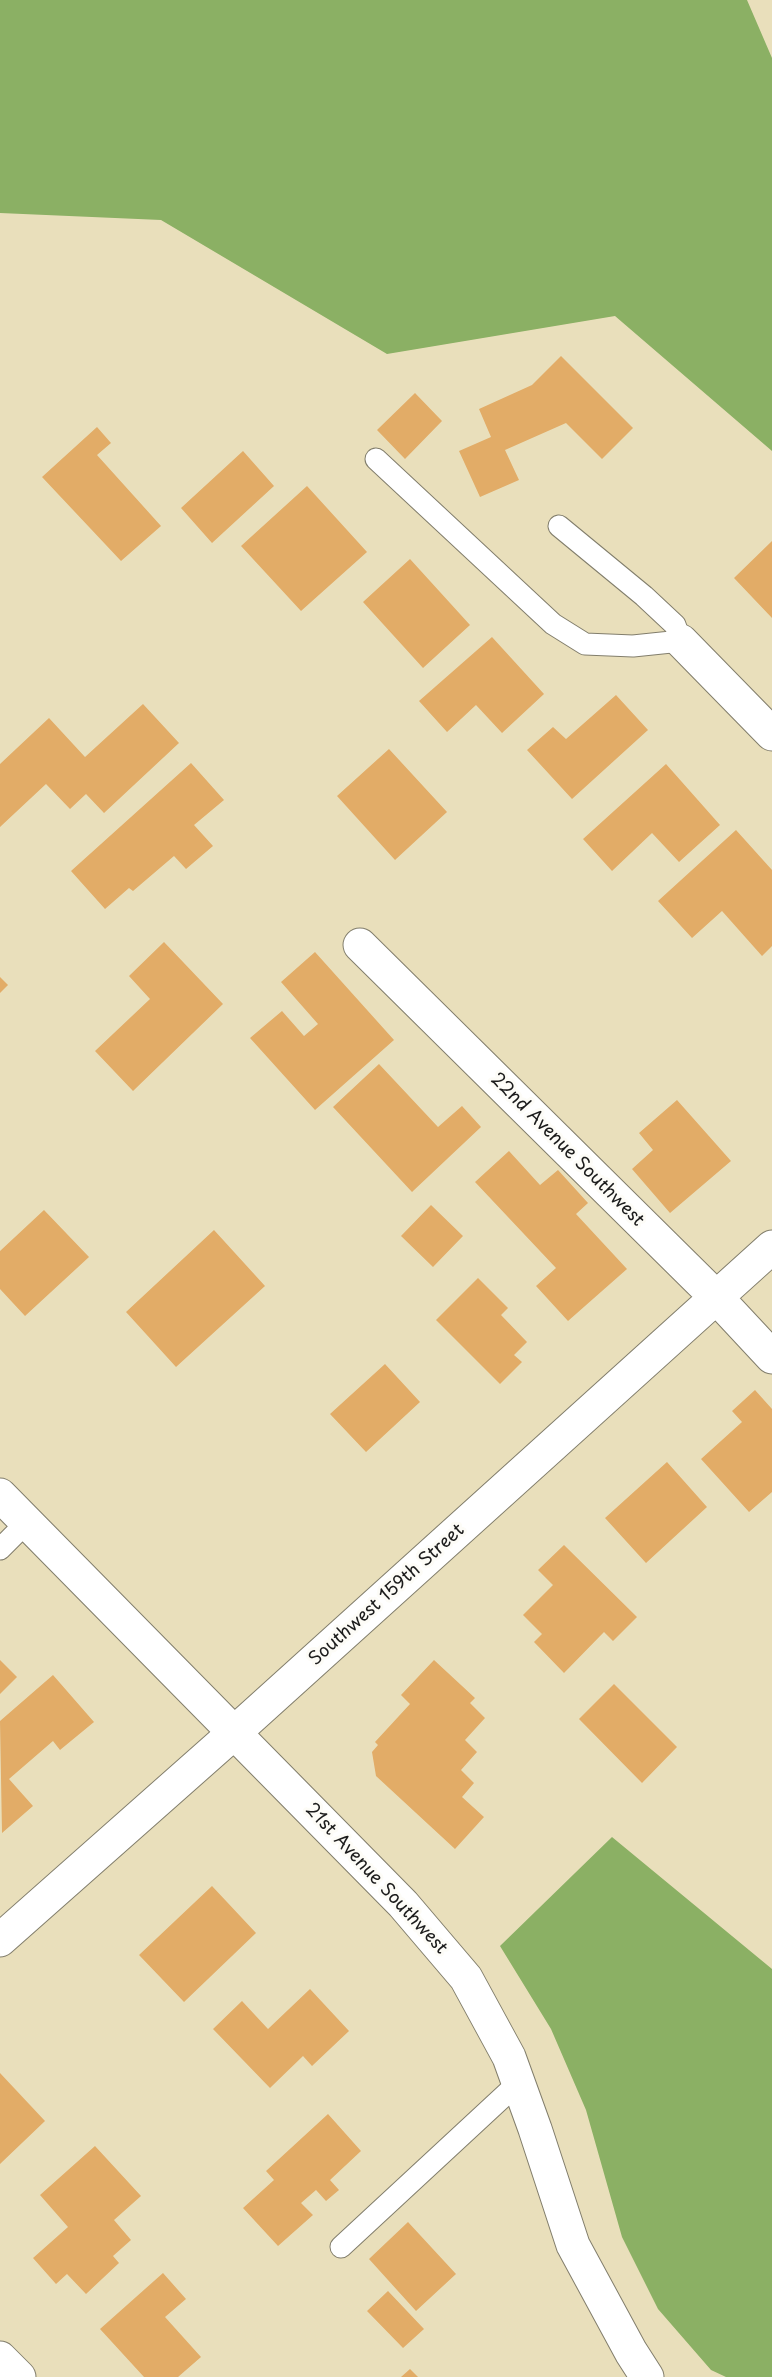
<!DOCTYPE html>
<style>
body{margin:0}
canvas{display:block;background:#e9dfbb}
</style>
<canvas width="772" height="2377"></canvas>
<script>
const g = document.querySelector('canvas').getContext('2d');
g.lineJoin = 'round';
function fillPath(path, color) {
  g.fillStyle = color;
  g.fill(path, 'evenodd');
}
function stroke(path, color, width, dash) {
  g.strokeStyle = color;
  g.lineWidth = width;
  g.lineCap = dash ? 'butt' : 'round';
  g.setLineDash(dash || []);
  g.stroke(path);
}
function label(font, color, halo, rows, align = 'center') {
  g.font = font + ' "Playpen Sans",sans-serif';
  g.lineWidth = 6;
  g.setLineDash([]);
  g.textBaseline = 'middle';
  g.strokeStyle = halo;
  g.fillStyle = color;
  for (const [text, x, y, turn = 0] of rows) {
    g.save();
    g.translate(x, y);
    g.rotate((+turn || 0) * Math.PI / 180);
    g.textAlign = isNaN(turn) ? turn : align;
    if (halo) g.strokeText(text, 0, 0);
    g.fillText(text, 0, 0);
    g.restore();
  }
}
fillPath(new Path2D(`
 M0,0h747l25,58v393l-157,-135 -228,38 -226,-134 -161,-7z
 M612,1837l160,132v408h-46l-15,-7 -53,-61 -36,-72 -36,-127 -35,-81 -51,-83z`), '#8bb064');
fillPath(new Path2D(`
 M561,356l72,72 -31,31 -36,-36 -61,27 14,30 -39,17 -21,-46 32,-14 -12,-28 53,-24z
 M415,393l27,28 -37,38 -28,-29z
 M97,427l14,16 -14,12 64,71 -40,35 -79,-84z
 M243,451l31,35 -62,57 -31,-35z
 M307,486l60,66 -66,59 -60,-65z
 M772,541v77l-38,-40z
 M410,559l60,66 -47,43 -60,-66z
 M492,637l52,57 -42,39 -26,-28 -29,27 -28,-31z
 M616,695l32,35 -76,69 -45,-49 26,-23 13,12z
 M143,704l36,39 -75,70 -18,-19 -16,15 -24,-25 -46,43v-63l49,-46 36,39z
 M389,749l58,63 -52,48 -58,-64z
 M191,763l33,37 -30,25 19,21 -27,23 -12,-13 -41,35 -4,-3 -24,21 -34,-38z
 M666,764l54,61 -41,37 -27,-29 -40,38 -29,-32z
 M736,830l36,40v76l-10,10 -40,-45 -30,27 -34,-37z
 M164,942l59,62 -90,87 -38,-40 55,-52 -21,-23z
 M315,952l79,88 -79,70 -65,-72 32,-27 22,25 14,-12 -37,-42z
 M0,977l8,8 -8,8z
 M379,1064l59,63 24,-21 19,21 -69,65 -79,-85z
 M677,1100l54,61 -61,52 -38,-44 21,-19 -14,-17z
 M509,1151l31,34 18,-15 30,33 -12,11 51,55 -59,52 -32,-35 20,-18 -81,-86z
 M431,1205l32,31 -30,31 -32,-31z
 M44,1210l45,47 -64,59 -25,-27v-38z
 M214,1230l51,56 -89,81 -50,-55z
 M478,1278l30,30 -7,7 26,27 -13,13 8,7 -22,22 -64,-64z
 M385,1364l35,38 -54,50 -36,-38z
 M755,1390l17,19v83l-23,20 -48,-53 41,-37 -10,-11z
 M667,1462l40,45 -61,56 -41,-45z
 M564,1545l73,72 -24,24 -9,-9 -40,41 -30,-31 8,-8 -19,-19 30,-30 -15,-15z
 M0,1660l17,17 -17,17z
 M434,1660l41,38 -5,5 15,15 -20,22 12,12 -16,18 13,13 -12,14 22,20 -29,32 -79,-73 -4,-24 6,-7 -3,-3 35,-38 -9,-9z
 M53,1675l41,47 -34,28 -7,-9 -44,38 24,27 -31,27 -2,-112z
 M614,1684l63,63 -35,36 -63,-64z
 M212,1886l44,47 -72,69 -45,-47z
 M310,1989l39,42 -37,35 -9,-10 -33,32 -57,-59 29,-28 26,28z
 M0,2073l45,48 -45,43z
 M328,2114l33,37 -31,29 9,10 -13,11 -10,-11 -15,13 12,12 -35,31 -35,-38 31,-28 -8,-9z
 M95,2146l46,50 -27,24 17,20 -18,16 6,7 -33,31 -19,-20 -11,10 -23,-26 35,-31 -28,-32z
 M408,2222l48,52 -40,37 -47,-52z
 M163,2273l23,26 -21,18 36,40 -23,20h-34l-44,-48z
 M388,2291l36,38 -21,19 -36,-37z
 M410,2369l8,8h-17z`), '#e2ac67');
const lane = new Path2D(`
 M376,459l177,165 32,20 48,2 48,-5 -6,-16 -31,-29 -85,-70
 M0,1549l27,-27
 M341,2247l177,-164`);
const street = new Path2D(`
 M681,641l91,93
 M360,945l357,353 55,59
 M235,1732l537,-485
 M0,2358l19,19`);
const secondary = new Path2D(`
 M0,1495l403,409 63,74 43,79 26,72 38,116 58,107 16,25
 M0,1940l235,-208`);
stroke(lane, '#827e6c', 23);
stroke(street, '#827e6c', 35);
stroke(secondary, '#827e6c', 35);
stroke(lane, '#fff', 21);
stroke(street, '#fff', 33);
stroke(secondary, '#fff', 33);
label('18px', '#1c1c1c', '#fdfcf7', [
 ["22nd Avenue Southwest",567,1150,45],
 ["Southwest 159th Street",387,1595,-42],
 ["21st Avenue Southwest",376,1879,47]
]);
</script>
